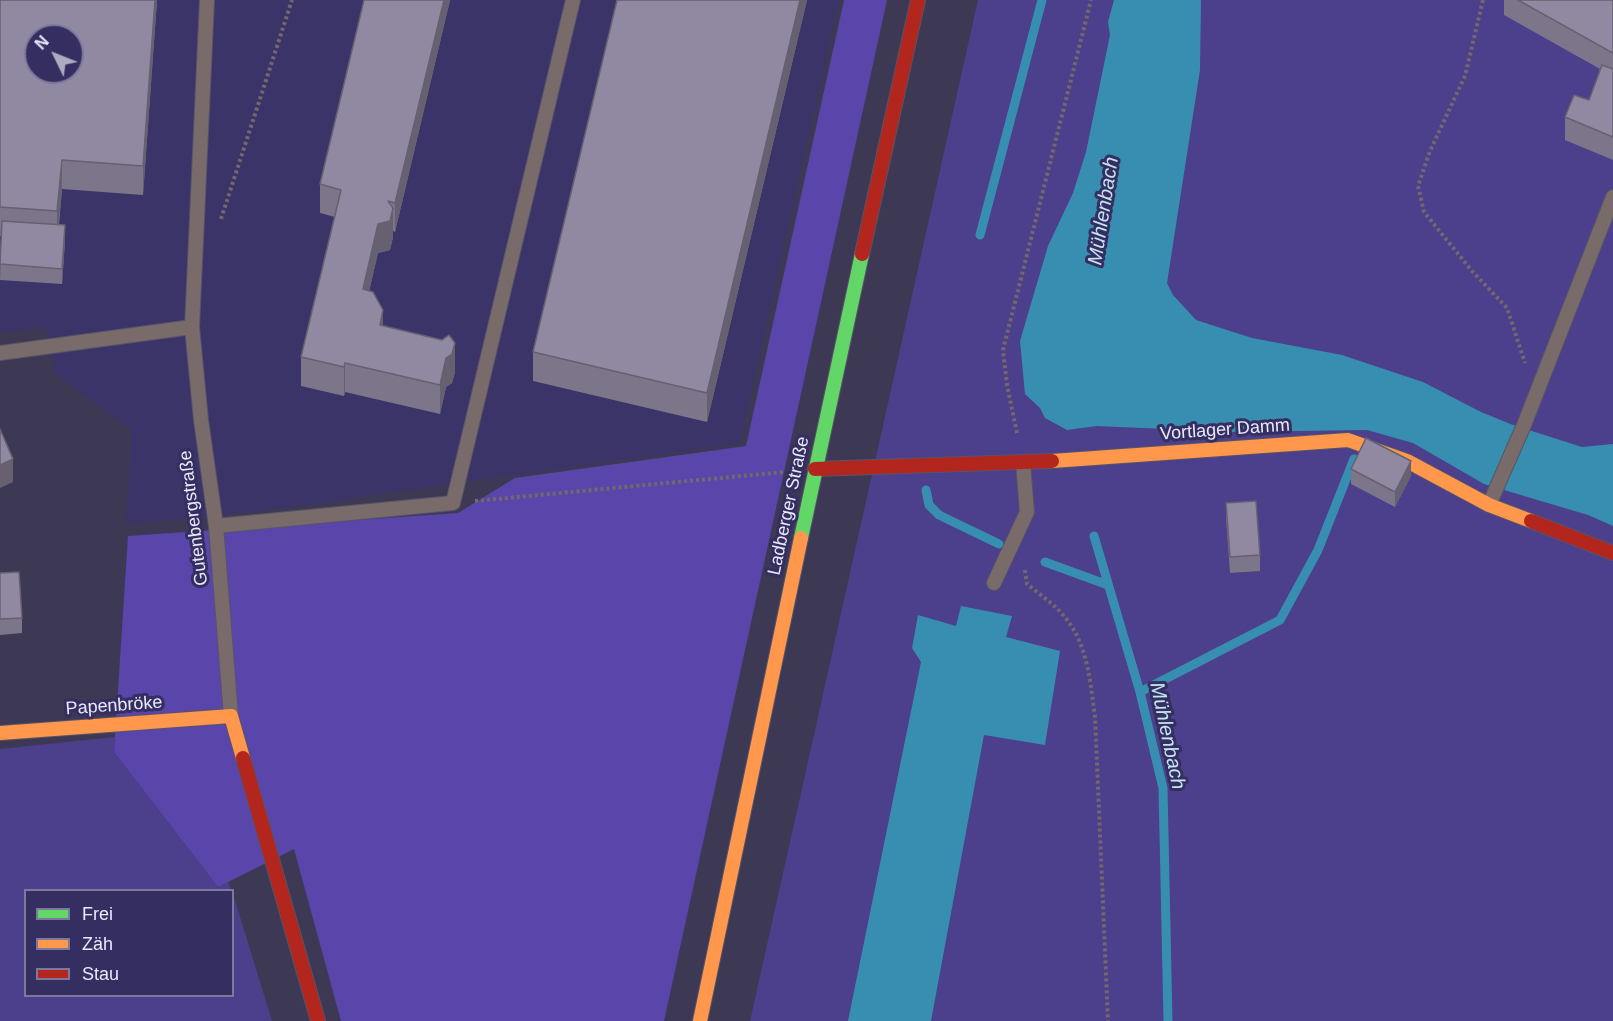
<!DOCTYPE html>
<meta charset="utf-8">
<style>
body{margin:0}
#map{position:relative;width:1613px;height:1021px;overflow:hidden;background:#3d3955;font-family:Arial,sans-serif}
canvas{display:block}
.legend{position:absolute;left:24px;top:889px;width:210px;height:108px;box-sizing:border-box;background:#352e60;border:2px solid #7d789e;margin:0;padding:8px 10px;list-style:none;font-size:18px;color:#e9e8fb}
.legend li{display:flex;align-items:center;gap:12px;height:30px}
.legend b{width:30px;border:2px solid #7d789e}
.north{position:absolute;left:24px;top:24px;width:60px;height:60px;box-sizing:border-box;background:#352e60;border:2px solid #7d789e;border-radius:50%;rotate:313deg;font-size:16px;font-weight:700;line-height:24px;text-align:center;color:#e9e8fb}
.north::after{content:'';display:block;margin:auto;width:21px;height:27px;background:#adabc1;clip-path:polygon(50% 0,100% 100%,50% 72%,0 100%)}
</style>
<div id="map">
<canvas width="1613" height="1021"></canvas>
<ul class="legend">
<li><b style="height:8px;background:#63d668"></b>Frei</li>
<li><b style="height:8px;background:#ff974d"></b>Zäh</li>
<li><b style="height:8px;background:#b3261e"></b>Stau</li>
</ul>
<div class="north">N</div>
</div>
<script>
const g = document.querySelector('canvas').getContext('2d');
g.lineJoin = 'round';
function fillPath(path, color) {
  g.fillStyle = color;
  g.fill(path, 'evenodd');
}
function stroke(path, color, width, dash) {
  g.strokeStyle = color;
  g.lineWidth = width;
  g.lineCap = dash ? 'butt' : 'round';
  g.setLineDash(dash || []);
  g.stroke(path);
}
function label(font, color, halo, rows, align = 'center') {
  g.font = font + ' Arial,sans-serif';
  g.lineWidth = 6;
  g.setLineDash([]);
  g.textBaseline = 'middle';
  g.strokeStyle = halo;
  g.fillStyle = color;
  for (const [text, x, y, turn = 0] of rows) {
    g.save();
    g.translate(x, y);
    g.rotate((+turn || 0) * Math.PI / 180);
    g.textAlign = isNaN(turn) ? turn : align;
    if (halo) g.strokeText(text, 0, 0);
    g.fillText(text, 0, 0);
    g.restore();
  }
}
fillPath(new Path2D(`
 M0,0h839l-99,443 -471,67 -143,14 6,-94 -77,-56 -9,-47 -46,5zM36,36h36v36h-36z`), '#3b3469');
fillPath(new Path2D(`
 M978,0h635v1021h-863z
 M115,737l-1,15 104,135 10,-6 3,9h-205v106h206l1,-102 39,127h-272v-272z`), '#4c3f8b');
fillPath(new Path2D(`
 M844,0h43l-223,1021h-323l-47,-172 -76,38 -104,-135 14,-216 330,-23 57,-35 231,-32z`), '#5a45aa');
fillPath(new Path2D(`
 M1114,0h87l-1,70 -33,213 6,12 23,25 56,18 90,17 81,27 58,30 32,13 69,22 31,-3v82l-25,-11 -104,-31 -71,-41 -46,-13 -134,2 -136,-6 -30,4 -22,-12 -5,-10 -15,-14 -5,-53 28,-95 25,-53 13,-41 24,-117 -2,-13z
 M961,606l51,10 -6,21 54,14 -15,94 -61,-10 -53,286h-83l73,-359 -9,-14 6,-33 38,11z`), '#388eb1');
stroke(new Path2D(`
 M980,235l62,-235
 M926,490l3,15 10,10 60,29
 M1094,536l46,156 23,96 5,233
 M1045,562l63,23
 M1140,692l140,-72 38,-70 36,-91`), '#388eb1', 9);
const lane = new Path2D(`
 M207,0l-15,327 9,93 15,106 15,190
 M0,353l192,-26
 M1489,505l35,-80 89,-228
 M216,526l237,-23 120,-503
 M994,583l33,-71 -4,-49`);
const fast = new Path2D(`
 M801,538l61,-284`);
const slow = new Path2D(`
 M1052,461l296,-21 59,21 82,44 42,16
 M0,733l231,-17 12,42
 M700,1021l101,-483`);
const jam = new Path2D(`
 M862,254l56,-254
 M815,469l237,-8
 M1531,521l82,32
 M243,758l75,263`);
stroke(lane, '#57546a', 16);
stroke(fast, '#57546a', 16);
stroke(slow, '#57546a', 16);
stroke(jam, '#57546a', 16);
stroke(new Path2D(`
 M1483,0l-18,76 -35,75 -12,35 6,26 48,59 35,37 18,55
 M221,219l71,-219
 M1017,433l-10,-48 -4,-35 88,-350
 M475,501l309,-29
 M1025,570l2,14c12,10 26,19 36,31 25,28 27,66 32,102l13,304`), '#73686d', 4, [3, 3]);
stroke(lane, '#796b69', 14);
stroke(fast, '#63d668', 14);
stroke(slow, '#ff974d', 14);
stroke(jam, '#b3261e', 14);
fillPath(new Path2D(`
 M0,0h157l-14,195 -81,-6 -3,36 6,16 -3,43 -62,-4 1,-44h-1z
 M364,0h86l-55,232 -2,-1v6l-3,13 -12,3 -9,38 14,35 72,46 -3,11 -6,4 -6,27 -95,-22 -1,4 -43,-10v-29l34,-140 -15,-4v-29z
 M617,0h190l-100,422 -174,-41v-29z
 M1504,0h109v160l-48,-20v-23l24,-17 11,-31 -96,-54z
 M1351,469l60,7 -16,31 -44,-23z
 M1226,503l34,52v16l-30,2 -4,-55z
 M0,573l22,45v15l-22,2z`), '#7d768a');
fillPath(new Path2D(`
 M155,0h2l-14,195v-29z
 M444,0h6l-55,232v-29z
 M800,0h7l-100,422v-29z
 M62,160v29l-5,51v-29z
 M393,208v29l-3,13 -12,3 -15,65v-29l15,-65z
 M65,225v16l-3,43v-15z
 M383,310v29l-3,-14z
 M455,343v29l-3,11 -6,4 -6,27v-29l6,-27z
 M345,363v29l-1,4v-29z
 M13,459v23l-13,6v-23z
 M1411,461v15l-16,31v-15z`), '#666071');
const building = new Path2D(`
 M0,0h155l-12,166 -81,-6 -5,51 -57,-4zM36,36h36v36h-36z
 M364,0h80l-49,203 -7,-2 5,7 -3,13 -12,3 -15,65 10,3 10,18 -3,15 62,15 7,-5 6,8 -3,11 -6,4 -6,27 -95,-22 -1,4 -43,-10 40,-167 -21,-6z
 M617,0h183l-93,393 -174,-41z
 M1518,0h95v53z
 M1602,65l11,4v68l-48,-20 9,-22 15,5z
 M2,221l63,4 -3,44 -62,-5z
 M0,429l13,30 -13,6z
 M1366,438l45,23 -16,31 -44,-23z
 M1256,501l4,54 -30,2 -4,-54z
 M19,572l3,46 -22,1v-46z`);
fillPath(building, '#9189a1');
stroke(building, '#666071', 1.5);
label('18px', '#e9e8fb', '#352e60', [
 ["Vortlager Damm",1225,430,-4],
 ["Ladberger Straße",789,506,-78],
 ["Gutenbergstraße",194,518,-97],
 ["Papenbröke",114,706,-4]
]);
label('italic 20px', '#c3e4f3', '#352e60', [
 ["Mühlenbach",1104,211,-81],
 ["Mühlenbach",1167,736,78]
]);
</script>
